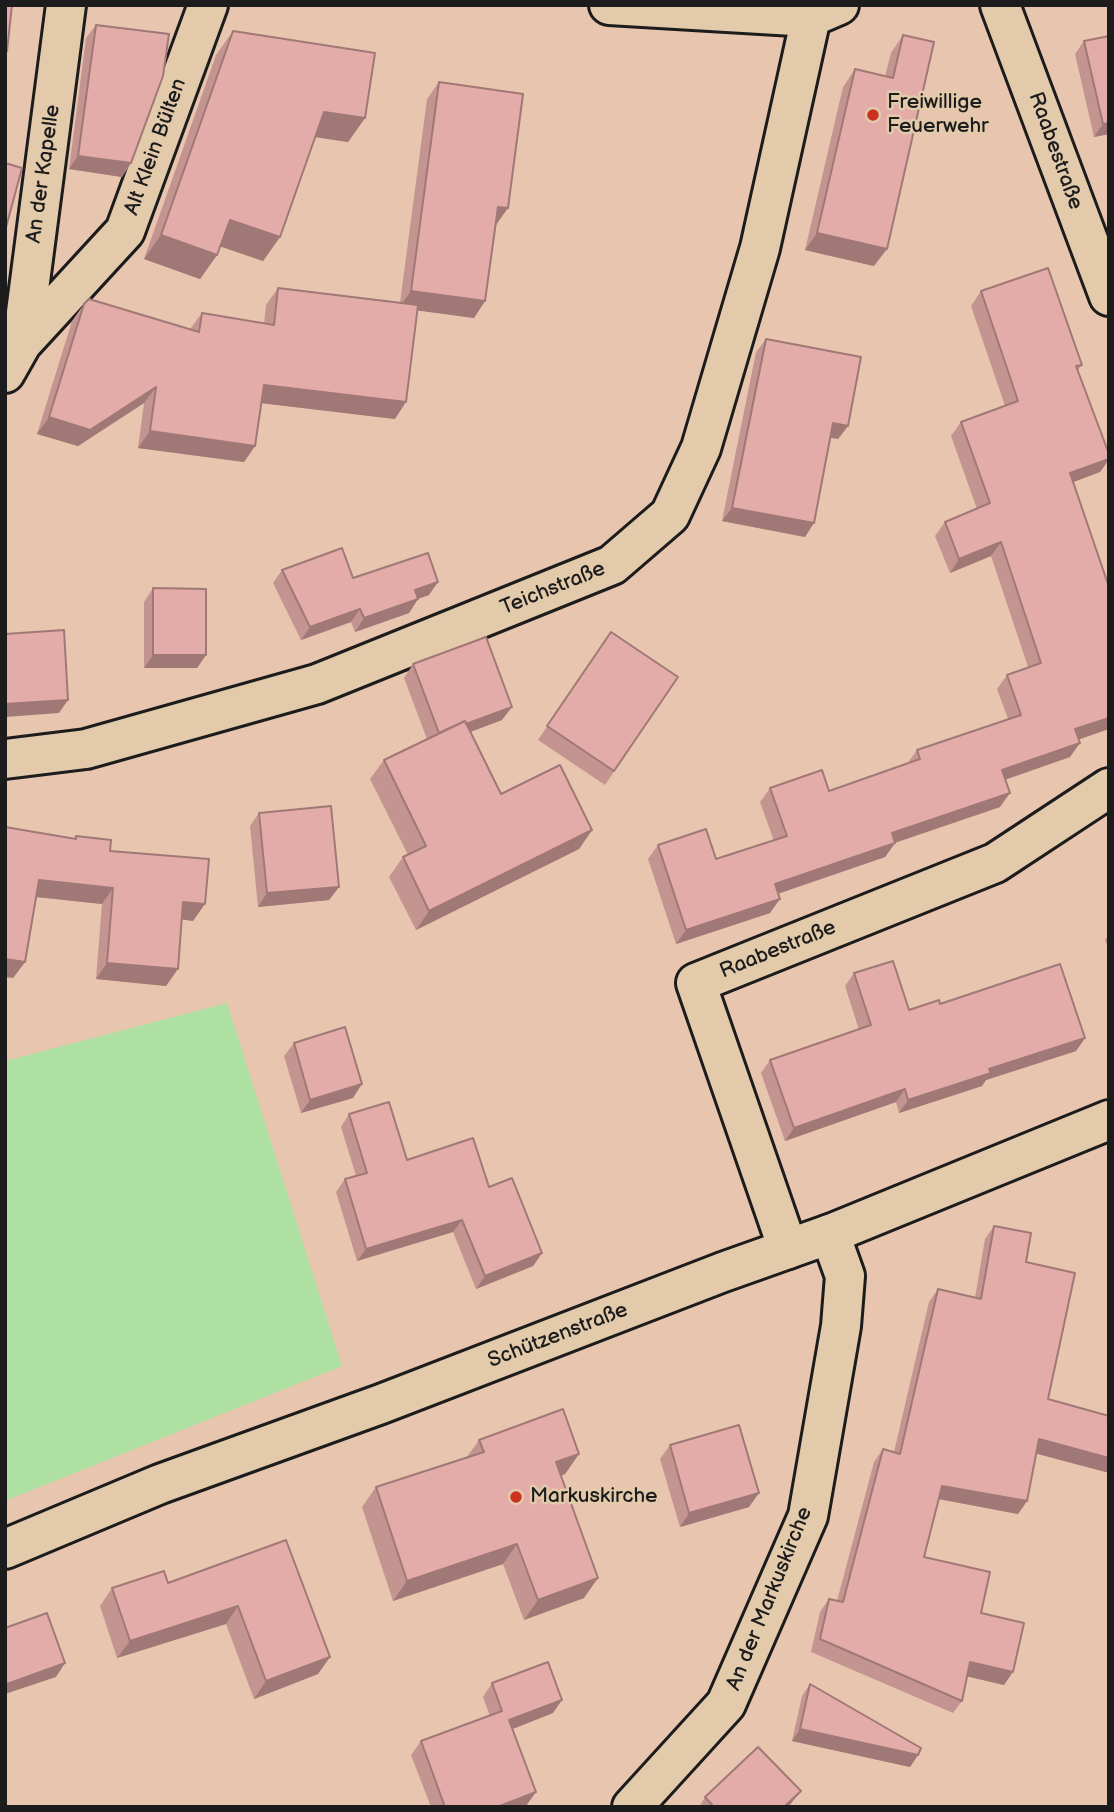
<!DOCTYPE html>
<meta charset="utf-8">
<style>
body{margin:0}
#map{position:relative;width:1114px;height:1812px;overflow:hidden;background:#e8c5ae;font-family:"Balsamiq Sans",sans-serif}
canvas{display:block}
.frame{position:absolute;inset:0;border:7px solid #1c1c1c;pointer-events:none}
</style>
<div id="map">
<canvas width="1114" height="1812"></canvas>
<div class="frame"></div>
</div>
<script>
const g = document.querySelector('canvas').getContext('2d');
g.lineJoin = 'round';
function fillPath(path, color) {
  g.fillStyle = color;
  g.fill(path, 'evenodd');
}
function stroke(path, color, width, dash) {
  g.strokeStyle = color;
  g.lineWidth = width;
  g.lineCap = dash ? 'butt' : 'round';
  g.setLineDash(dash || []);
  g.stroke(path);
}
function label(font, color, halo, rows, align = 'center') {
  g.font = font + ' "Balsamiq Sans",sans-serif';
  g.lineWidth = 5;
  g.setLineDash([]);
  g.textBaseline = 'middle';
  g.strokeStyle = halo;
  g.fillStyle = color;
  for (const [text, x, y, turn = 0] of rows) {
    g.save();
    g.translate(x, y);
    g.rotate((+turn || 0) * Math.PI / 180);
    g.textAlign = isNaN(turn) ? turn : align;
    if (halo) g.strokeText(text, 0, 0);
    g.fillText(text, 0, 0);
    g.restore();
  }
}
fillPath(new Path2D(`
 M227,1003l115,363 -337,135v-440z`), '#aee0a1');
const street = new Path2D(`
 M609,5l202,12 28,-12
 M1000,5l109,291
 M22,343l44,-338
 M5,373l17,-30 103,-112 83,-226
 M5,759l81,-10 231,-65 295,-119 58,-50 31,-67 59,-200 51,-231
 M788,1249l-92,-266 299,-120 114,-75
 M632,1807l94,-103 82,-188 33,-190 4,-50 -15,-42`);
const secondary = new Path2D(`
 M5,1549l155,-65 221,-80 342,-132 107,-38 279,-114`);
stroke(street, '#1c1c1c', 44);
stroke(secondary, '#1c1c1c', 44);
stroke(street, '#e2caab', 38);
stroke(secondary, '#e2caab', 38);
fillPath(new Path2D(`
 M96,25l35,138 -9,14 -53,-8 17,-131z
 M233,31l132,87 -17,24 -33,-5 -35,100 -17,24 -43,-15 -3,9 -17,24 -56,-20 72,-204z
 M903,35l-29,231 -69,-16 38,-163 12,-18 30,7 6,-23z
 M1109,36v98l-15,3 -19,-83 9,-13z
 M439,82l57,143h-1l-10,76 -11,17 -57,-8 -22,109 -134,-16 -6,43 -11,16 -106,-14 6,-45 -66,43 -41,-12 35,-113 12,-17 106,25 12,-16 62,11 2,-19 12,-17 122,15 27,-204z
 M981,291l101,74 -4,5 31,84v6l-9,12 -27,10 6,257 -9,18 -65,23 -5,27 -105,36 -10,14 -107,37 -8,19 -94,31 -28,-85 10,-14 58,14 58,-18 -14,-39 10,-14 59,3 78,-27 10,-14 91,-31 -11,-30 10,-14 21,-8 -37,-111 -41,17 -15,-37 10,-14 32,-13 -26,-73 10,-14 44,-16 -34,-100z
 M766,339l82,87 -10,13 -8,-1 -25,99 -83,-16 34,-169z
 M282,570l71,8 76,17 -11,4 -9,14 -54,19 -4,-10 -50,18 -28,-57z
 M153,588l53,67 -9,13h-53v-66z
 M611,632l67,45 -73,108 -67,-45z
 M413,664l89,56 -32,12 31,62 91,36 -13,19 -163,81 -27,-53 14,-20 5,-2 -38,-76 14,-19 43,-21 -23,-61z
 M259,813l80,74 -10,13 -71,7 -8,-81z
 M5,827l69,12 2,-3 34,15 83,70 -11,-2 -16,67 -70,-7 6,-75 -66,-7 -11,65 -12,16z
 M1109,934v17l-4,-11z
 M854,973l55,37 31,-6 145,34 -9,13 -90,29 -4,6 -83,27 -3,-11 -111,39 -24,-68 9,-13 89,-30 -14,-44z
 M294,1043l59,55 -52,15 -17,-57z
 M349,1114l58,46 82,27 53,66 -9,13 -57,23 -23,-57 -96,29 -21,-69 9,-13 11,-3 -15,-49z
 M994,1226l32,36 10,192 -9,47 -9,13 -79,-15 -15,58 57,56 23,72 -37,-9 -5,25 -9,12 -142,-61 9,-40 9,-13 8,2 37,-139 9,-13 11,3 35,-150 9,-13 37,9 10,-59z
 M479,1440l100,14 -14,20 -4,2 23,122 -60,22 -21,-56 -110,37 -31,-94 14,-20 91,-30z
 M670,1445l79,62 -69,20 -20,-68z
 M286,1540l44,117 -12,17 -64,25 -28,-75 -109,34 -17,-52 12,-18 56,-5z
 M492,1683l61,30 -41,16 14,77 -3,1h-92l-20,-52 10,-14 69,-25 -7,-19z
 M810,1684l108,71 -8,12 -118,-26 10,-45z
 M801,1791l-13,16h-89l6,-10z`), '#c49491');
fillPath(new Path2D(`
 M324,112l41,6 -17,24 -40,-6z
 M1109,123v11l-15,3 9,-13z
 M78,156l53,7 -9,14 -53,-8z
 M498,207l10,1 -12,17 -10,-1z
 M230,220l50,17 -17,24 -50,-17z
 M817,233l70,16 -13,17 -69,-16z
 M161,235l56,20 -17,24 -56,-20z
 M411,291l74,10 -11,17 -75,-10z
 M264,385l142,17 -11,17 -143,-17z
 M156,387l-12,16 -66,43 -41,-12 12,-17z
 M833,423l15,3 -10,13 -15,-3z
 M150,431l105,15 -11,16 -106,-14z
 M1109,459l-9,13 -40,15 10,-14z
 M732,508l82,15 -9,14 -83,-16z
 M1001,542l-10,14 -41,17 9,-14z
 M438,582l-9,13 -24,8 10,-13z
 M418,599l-9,14 -54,19 9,-14z
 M360,609l-9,13 -50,18 9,-13z
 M153,655h53l-9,13h-53z
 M68,700l-9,13 -54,4v-13z
 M512,707l-10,13 -72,27 9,-13z
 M1109,718v11l-43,15 9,-15z
 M1080,743l-10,14 -78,27 10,-14z
 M1010,793l-10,14 -118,40 10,-14z
 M592,830l-13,19 -163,81 13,-19z
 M895,843l-10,14 -120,41 10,-14z
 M39,880l74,8 -11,16 -75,-8z
 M339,887l-10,13 -71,7 9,-14z
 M780,899l-10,14 -94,31 10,-14z
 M183,902l22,2 -12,17 -21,-3z
 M5,959l20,3 -12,16 -8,-1z
 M107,963l71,6 -12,17 -70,-7z
 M1085,1038l-9,13 -90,29 -4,6 -83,27 9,-13 81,-31z
 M362,1084l-9,14 -52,15 9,-13z
 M905,1089l-9,13 -111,39 9,-13z
 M462,1220l-9,12 -96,29 9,-12z
 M542,1253l-9,13 -57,23 9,-13z
 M1039,1439l70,19v15l-79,-21z
 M579,1454l-14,20 -23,9 14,-21z
 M942,1486l85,15 -9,13 -85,-16z
 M759,1493l-10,14 -69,20 9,-14z
 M517,1544l-14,20 -110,37 14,-20z
 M598,1578l-14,20 -60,22 14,-20z
 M238,1606l-12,18 -109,34 13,-17z
 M330,1657l-12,17 -64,25 12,-18z
 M970,1662l43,10 -9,13 -43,-10z
 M65,1663l-9,14 -51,17v-8l2,-2z
 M562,1700l-9,13 -53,21 9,-14z
 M800,1729l118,26 -8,12 -118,-26z
 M801,1791l-13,16h-4z
 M536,1792l-10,14 -3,1h-26z`), '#a07876');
const building = new Path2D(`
 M5,5h7l-5,46h-2z
 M96,25l73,9 -6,42 -32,87 -53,-7z
 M233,31l142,22 -10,65 -41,-6 -44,125 -50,-17 -13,35 -56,-20z
 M903,35l31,7 -47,207 -70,-16 38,-164 38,9z
 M1109,36v87l-6,1 -19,-83z
 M439,82l84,12 -15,114 -10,-1 -13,94 -74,-10z
 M5,163l17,5 -17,63z
 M1048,268l34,97 -6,1 33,88v5l-39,14 39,114v131l-34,11 5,14 -78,27 8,23 -118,40 3,10 -120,41 5,15 -94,31 -28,-85 48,-16 10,30 71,-23 -17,-48 52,-18 7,21 91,-32 -3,-9 104,-35 -14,-40 34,-12 -40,-121 -42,17 -14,-37 45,-19 -29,-81 57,-21 -37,-110z
 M278,288l140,17 -12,97 -142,-17 -9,61 -105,-15 6,-44 -66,43 -41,-13 35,-113 5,-5 110,33 3,-19 72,12z
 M766,339l95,18 -13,69 -15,-3 -19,100 -82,-15z
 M342,548l11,30 75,-25 10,29 -23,8 3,9 -54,19 -4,-9 -50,18 -28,-57z
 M153,588l53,1v66h-53z
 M64,630l4,70 -63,4v-70z
 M611,632l67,45 -64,94 -67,-45z
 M486,637l26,70 -46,17 -1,-3 -26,12 -26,-69z
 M465,721l36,73 59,-29 32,65 -163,81 -26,-54 23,-11 -42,-86z
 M331,806l8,81 -72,6 -8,-80z
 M5,827l71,12v-3l35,4 -1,11 99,8 -4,45 -22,-2 -5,67 -71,-6 6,-75 -74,-8 -14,82 -20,-3z
 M893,961l16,49 30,-10 1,4 120,-40 25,74 -96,31 2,4 -83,27 -3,-11 -111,39 -24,-68 101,-35 -17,-52z
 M345,1027l17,57 -52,16 -16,-57z
 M389,1102l18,58 66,-22 16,49 23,-9 30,75 -57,23 -23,-56 -96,29 -21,-70 22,-6 -18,-59z
 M994,1226l37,7 -5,29 49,11 -27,126 61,17v42l-70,-19 -12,62 -85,-15 -18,71 66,15 -9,41 43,10 -11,49 -43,-10 -8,39 -142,-62 9,-40 14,3 40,-153 17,5 38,-165 43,10z
 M563,1409l16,45 -23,8 42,116 -60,22 -21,-56 -110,37 -31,-94 108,-35 -5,-12z
 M739,1425l20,68 -70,20 -19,-68z
 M286,1540l44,117 -64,24 -28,-75 -108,35 -18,-53 52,-17 4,12z
 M47,1613l18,50 -58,21 -2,-5v-51z
 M548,1662l14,38 -53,20 27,72 -39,15h-52l-24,-66 81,-30 -10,-28z
 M810,1684l111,64 -3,7 -118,-26z
 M758,1747l43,44 -17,16h-70l-9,-10z`);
fillPath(building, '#e4aca9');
stroke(building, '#a07876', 2);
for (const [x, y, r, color] of [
 [873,115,7,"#c8321e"],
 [516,1497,7,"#c8321e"]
]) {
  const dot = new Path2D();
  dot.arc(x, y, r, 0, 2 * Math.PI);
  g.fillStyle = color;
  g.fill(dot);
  stroke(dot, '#e2caab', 2.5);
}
label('21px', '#1c1c1c', '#e2caab', [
 ["Freiwillige",887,103],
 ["Feuerwehr",887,127],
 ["Markuskirche",530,1497]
], 'left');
label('21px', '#1c1c1c', '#e2caab', [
 ["Alt Klein Bülten",156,147,-70],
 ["Raabestraße",1055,151,70],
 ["An der Kapelle",44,174,-82],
 ["Teichstraße",553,589,-22],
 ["Raabestraße",778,950,-22],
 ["Schützenstraße",558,1336,-21],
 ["An der Markuskirche",770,1599,-68]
]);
</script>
